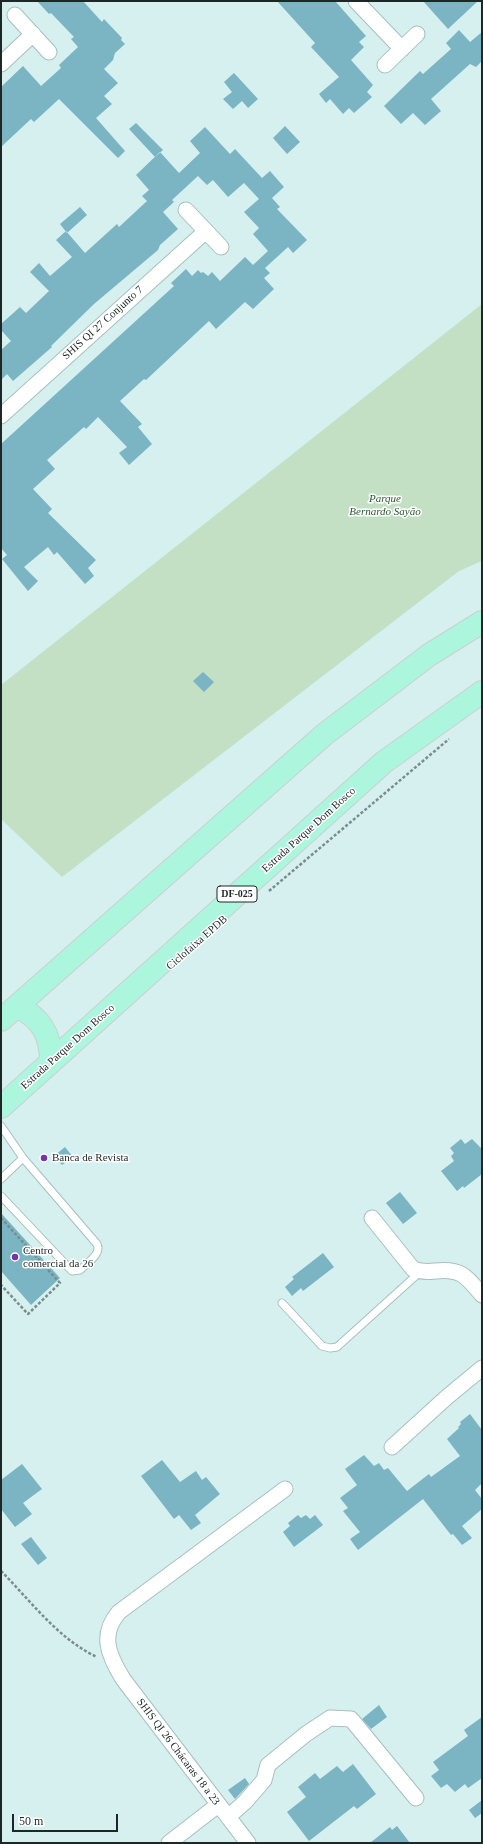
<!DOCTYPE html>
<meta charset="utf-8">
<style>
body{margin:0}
#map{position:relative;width:483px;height:1844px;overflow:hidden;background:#d5f0ef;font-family:Georgia,serif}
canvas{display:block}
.frame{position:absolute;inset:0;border:2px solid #1c2726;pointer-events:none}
.scale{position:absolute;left:12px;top:1814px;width:106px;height:18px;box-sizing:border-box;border:2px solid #1c2726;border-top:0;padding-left:5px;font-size:12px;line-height:14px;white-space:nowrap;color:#1c2726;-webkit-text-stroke:3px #fff;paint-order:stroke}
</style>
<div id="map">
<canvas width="483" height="1844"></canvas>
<div class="frame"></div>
<div class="scale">50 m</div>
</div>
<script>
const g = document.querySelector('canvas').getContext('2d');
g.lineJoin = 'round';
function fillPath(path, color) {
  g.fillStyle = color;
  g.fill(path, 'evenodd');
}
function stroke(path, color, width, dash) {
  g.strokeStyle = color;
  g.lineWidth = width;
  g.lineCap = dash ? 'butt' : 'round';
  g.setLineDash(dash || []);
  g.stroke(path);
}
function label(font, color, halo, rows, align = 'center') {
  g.font = font + ' Georgia,serif';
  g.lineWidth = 3;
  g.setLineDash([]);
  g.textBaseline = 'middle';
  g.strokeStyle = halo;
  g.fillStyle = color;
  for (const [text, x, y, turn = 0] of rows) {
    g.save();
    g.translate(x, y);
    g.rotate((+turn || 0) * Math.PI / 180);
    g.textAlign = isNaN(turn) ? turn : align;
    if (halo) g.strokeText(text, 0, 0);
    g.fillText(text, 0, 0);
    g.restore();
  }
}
fillPath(new Path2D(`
 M482,304v257l-23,10 -397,306 -61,-58v-134z`), '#c3e0c5');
fillPath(new Path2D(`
 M37,1h46l19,21 2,-3 18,19 -1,2 4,4 -10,9 -2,7 -9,9 14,14 -14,13 8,8 -16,14 29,33 -7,7 -59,-59 -25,23 -3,-3 -30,28v-60l22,-21 18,20 20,-18 -2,-3 19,-18 -7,-8 3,-2 -23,-24 -2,1z
 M277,1h58l31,35 -7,6 5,5 -13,13 22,25 -6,7 5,5 -18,16 -5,-5 -6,6 -13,-15 -4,4 -7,-9 20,-17 -28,-30 4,-4z
 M423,1h55l-30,28z
 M459,30l11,12 12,-10v29l-6,6 -6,-3 -39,35 10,12 -16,14 -12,-12 -12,11 -17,-18 36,-35 3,3 28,-25 -5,-6z
 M234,73l24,26 -10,9 -6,-7 -9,8 -10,-10 9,-7 -8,-10z
 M136,123l27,27 -8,7 -26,-28z
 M285,126l15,16 -13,12 -14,-16z
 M205,127l25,27 5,-5 27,29 8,-7 14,16 -12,11 8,9 -3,2 30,31 -14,13 -5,-6 -23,21 5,5 -6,5 10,11 -21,20 -8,-7 -29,27 -7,-8 -63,59 -2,-1 -24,22 22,23 -4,3 14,17 -23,21 -10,-12 8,-6 -29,-30 -12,12 -2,-2 -37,33 8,9 -22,20 19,20 -4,4 48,47 -8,8 6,8 -9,8 -28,-32 -3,3 -6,-8 -24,20 14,14 -10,10 -26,-32 5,-4 -6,-7v-104l173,-158 -3,-3 15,-14 6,7 6,-6 3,3 2,-1 5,4 4,-4 8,9 25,-24 8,8 15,-14 -15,-17 6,-6 -15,-16 15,-13 -15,-16 -16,14 -15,-17 -6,5 -9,-9 -26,24 2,2 -11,10 15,17 -18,16 -2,5 -64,54 -43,42 1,1 -39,34 -6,-7 -6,6v-30l10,-9 -10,-11v-6l19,-17 6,6 23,-22 -19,-19 9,-9 11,13 22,-19 -16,-17 10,-9 19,22 32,-29 2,3 28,-26 -5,-5 7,-6 -13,-15 24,-23 19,21 21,-20 -10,-12z
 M80,207l7,8 -20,18 -7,-9z
 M203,672l11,10 -10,10 -11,-11z
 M461,1139l4,5 7,-5 10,10v25l-18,14 -1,-2 -6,5 -16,-20 13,-10 -3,-5 3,-3 -4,-5z
 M65,1147l8,10 -11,8 -8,-9z
 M400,1192l17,21 -14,11 -17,-21z
 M1,1213l59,65 -29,27 -30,-34z
 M323,1253l11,14 -31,24 -2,-3 -9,8 -7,-9 9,-8 -2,-2z
 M470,1414l12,16v53l-7,7 7,9v10l-20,17 10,12 -10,7 -9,-11 -2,1 -28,-36 -65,51 -8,-11 10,-7 -17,-21 5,-3 -8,-10 17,-13 -12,-16 19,-14 10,11 5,-3 5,7 4,-2 19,23 22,-17 2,3 29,-21 -13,-17 12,-11 -1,-1 3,-3 -1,-2z
 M162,1460l18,22 16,-11 6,9 4,-3 14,17 -25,21 6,8 -10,7 -12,-15 -5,4 -33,-43z
 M22,1464l20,25 -19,14 9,11 -17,13 -14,-18v-29z
 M298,1515l3,3 5,-3 4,4 5,-4 8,10 -29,22 -11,-15 7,-6 -2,-3z
 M31,1537l16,21 -9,7 -17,-21z
 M379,1705l8,12 -16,12 -9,-10z
 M482,1717v61l-14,10 -3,-4 -10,8 -8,-8 -6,4 -10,-12 8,-6 -6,-8 35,-26 -4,-6z
 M353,1764l23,30 -19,15 -3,-3 -45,35 -22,-29 19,-15 -8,-10 17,-14 5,6 17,-13 6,6z
 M245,1778l4,6 -14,15 -7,-9z
 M482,1800v13l-7,5 -6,-8z
 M397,1826l13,17h-40l20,-16 2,3z`), '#7bb4c3');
const lane = new Path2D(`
 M1,1126l22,32 74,86c5,10 -10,19 -17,26l-8,1 -71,-75
 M1,1179l22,-21
 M282,1303l40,43 8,2 7,-1 83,-75`);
const street = new Path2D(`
 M356,1l46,48
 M15,15l34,37
 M1,64l32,-30
 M385,65l32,-31
 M186,210l35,37
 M1,416l205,-185
 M372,1218l41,51c8,3 14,3 22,2 26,-3 31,5 47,24
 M392,1447l55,-50 35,-29
 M228,1817l17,-15 19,-22 4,-15 38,-31 24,-16 21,1 65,79
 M169,1843l49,-38
 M248,1843l-125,-164c-14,-23 -24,-44 -4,-67l166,-123`);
const primary = new Path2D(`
 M17,1007c24,10 34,28 34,55
 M1,1020l324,-286 104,-79 53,-33
 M1,1107l383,-345 98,-70`);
stroke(lane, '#a6c0be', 9);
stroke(street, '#a6c0be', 17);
stroke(primary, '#cdcfcf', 24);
stroke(new Path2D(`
 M269,891l180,-152
 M1,1218l59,65 -32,31 -27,-29
 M1,1571c29,29 57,68 96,86`), '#7a8d8c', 2.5, [3, 2]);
stroke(lane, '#fff', 7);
stroke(street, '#fff', 15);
stroke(primary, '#acf6de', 22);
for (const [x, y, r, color] of [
 [44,1158,4,"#7434a8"],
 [15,1257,4,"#7434a8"]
]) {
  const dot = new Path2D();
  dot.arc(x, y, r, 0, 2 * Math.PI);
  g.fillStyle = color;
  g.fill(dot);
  stroke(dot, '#fff', 1.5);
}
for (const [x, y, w] of [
 [237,894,40]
]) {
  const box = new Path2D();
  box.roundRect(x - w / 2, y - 8, w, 16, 3);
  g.fillStyle = '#fff';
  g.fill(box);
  stroke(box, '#1c2726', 1);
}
label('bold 10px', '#1c2726', null, [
 ["DF-025",237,894]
]);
label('11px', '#1c2726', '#fff', [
 ["SHIS QI 27 Conjunto 7",103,323,-42],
 ["Estrada Parque Dom Bosco",309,830,-42],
 ["Ciclofaixa EPDB",197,943,-41],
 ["Estrada Parque Dom Bosco",68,1047,-42],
 ["SHIS QI 26 Chácaras 18 a 23",178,1752,53]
]);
label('italic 11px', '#245a2d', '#fff', [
 ["Parque",385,499],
 ["Bernardo Sayão",385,512]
]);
label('11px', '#1c2726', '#fff', [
 ["Banca de Revista",52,1158],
 ["Centro",23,1251],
 ["comercial da 26",23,1264]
], 'left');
</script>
